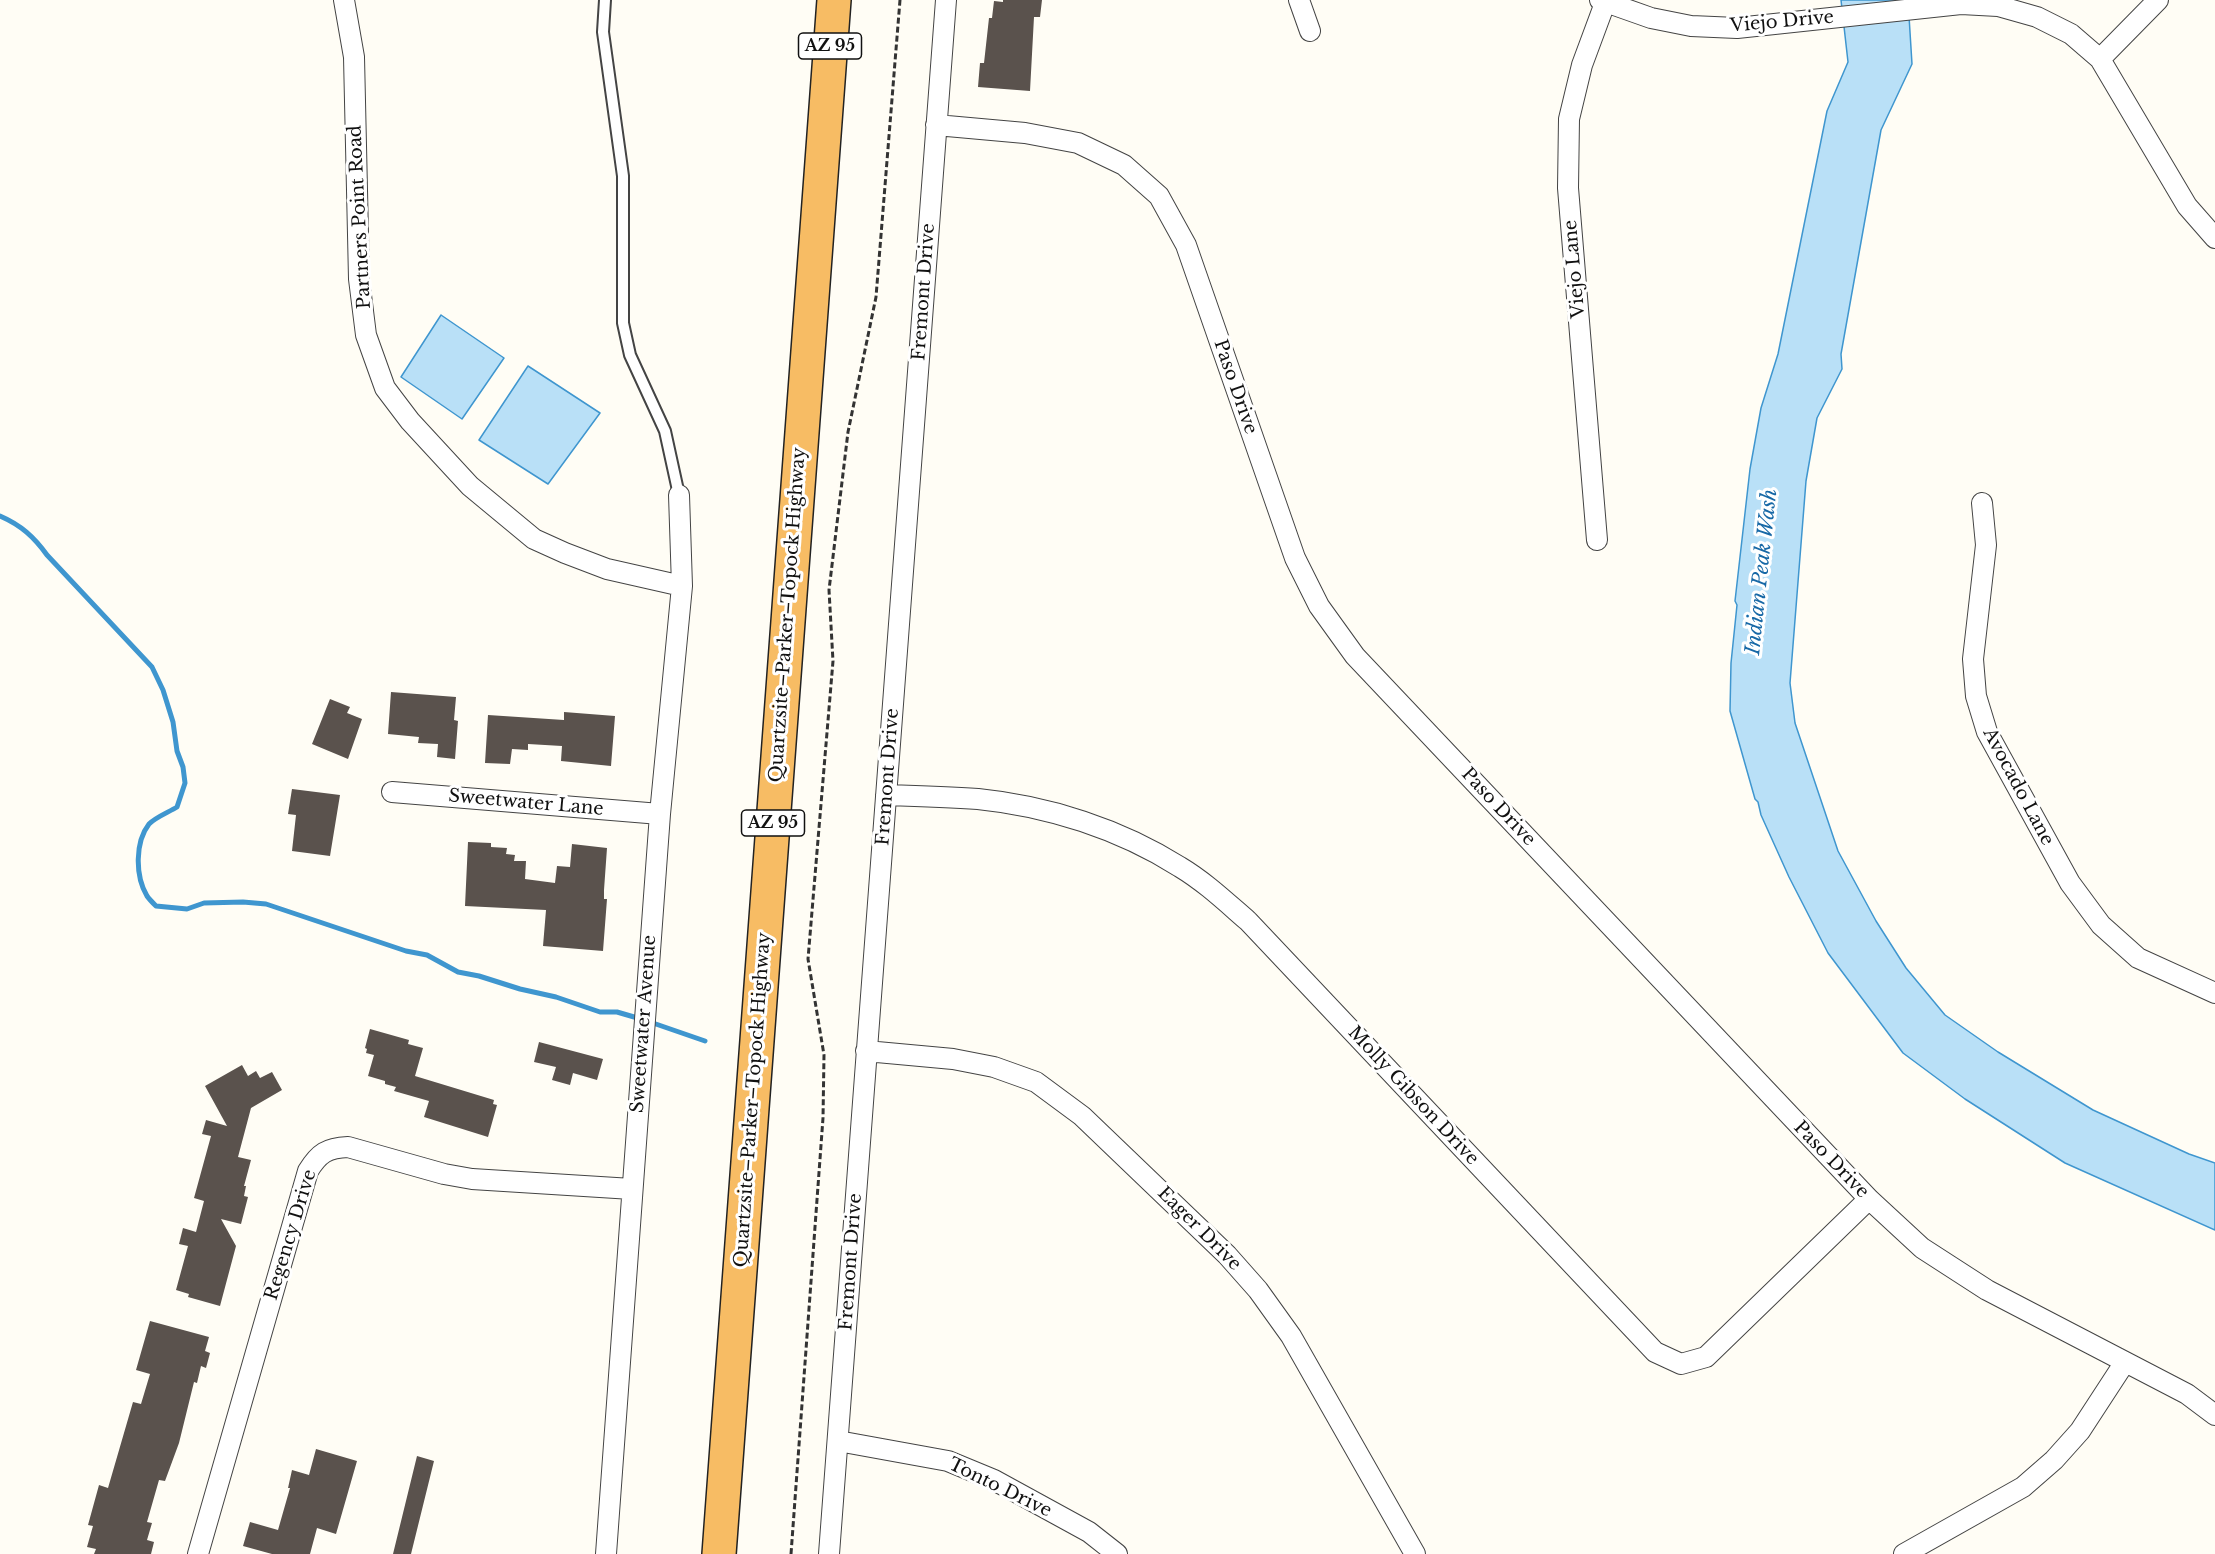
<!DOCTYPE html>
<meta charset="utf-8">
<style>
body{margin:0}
canvas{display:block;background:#fffdf5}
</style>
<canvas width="2215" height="1554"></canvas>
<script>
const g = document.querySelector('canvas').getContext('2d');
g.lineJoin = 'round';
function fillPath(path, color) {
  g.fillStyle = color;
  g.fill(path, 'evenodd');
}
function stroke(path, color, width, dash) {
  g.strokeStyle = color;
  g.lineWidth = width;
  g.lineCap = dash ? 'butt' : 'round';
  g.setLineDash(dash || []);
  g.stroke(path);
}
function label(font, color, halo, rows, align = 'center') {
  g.font = font + ' "Libre Baskerville",serif';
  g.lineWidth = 6;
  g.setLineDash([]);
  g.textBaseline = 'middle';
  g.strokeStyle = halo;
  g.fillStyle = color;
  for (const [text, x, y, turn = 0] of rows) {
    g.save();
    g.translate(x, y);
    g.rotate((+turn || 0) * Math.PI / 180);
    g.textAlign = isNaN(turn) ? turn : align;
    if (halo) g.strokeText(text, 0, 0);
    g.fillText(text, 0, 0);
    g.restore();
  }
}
const water = new Path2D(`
 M1841,0h67l4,64 -31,66 -40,224 1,15 -25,49 -11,63 -16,202 5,40 43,128 38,70 30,47 39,47 53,37 95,58 96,44 26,9v67l-150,-67 -100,-64 -62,-46 -75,-100 -39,-76 -28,-62 -3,-13 -3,-3 -25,-88 1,-48 6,-58 -2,-4 15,-132 11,-61 17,-54 49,-243 21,-49z
 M441,315l63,43 -42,61 -61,-42z
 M528,366l72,47 -52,71 -69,-44z`);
fillPath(water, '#b9e0f7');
stroke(water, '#3f96cf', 1.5);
stroke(new Path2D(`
 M0,516c21,9 34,21 47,39l105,112 11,23 10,32 4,29 6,16 2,16 -8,24c-8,5 -21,10 -28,17 -14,18 -14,52 -2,72 2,3 6,7 9,10l31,3 17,-6 39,-1 23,2 140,47 21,4 31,17 21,4 41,13 36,8 44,15h17l24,7
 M650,1022l55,19`), '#3f96cf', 5);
fillPath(new Path2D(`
 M1003,0h39l-2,17h-6l-4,74 -52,-4 2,-24h4l5,-45h3l2,-17 9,1z
 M391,692l65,5 -2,23 4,1 -3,38 -18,-2 1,-13 -20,-1 1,-6 -31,-3z
 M330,699l20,8 -3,6 15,6 -14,40 -36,-15z
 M564,712l51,4 -4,50 -50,-5 1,-15 -34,-2v6l-16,-1 -2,15 -25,-1 3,-48 76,5z
 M292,789l48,6 -10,61 -38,-5 4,-36 -8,-1z
 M468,842l23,1v4l16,1 -1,6 9,1 -1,6h12l-1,18 30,4 2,-17 13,1 2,-23 35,4 -3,42v9h3l-4,52 -60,-5 3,-36 -81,-4z
 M370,1029l39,11 -1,4 15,4 -8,28 79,24 -1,4 4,1 -9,32 -64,-20 5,-16 -35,-10 2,-4 -11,-3v-3l-17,-5 6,-21 -8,-2 1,-4 -2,-1z
 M539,1042l64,17 -6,21 -24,-7 -3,12 -18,-5 4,-13 -22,-5z
 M242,1065l6,11 8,-5 4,7 12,-6 10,18 -31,18 -13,49 13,3 -7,26h2l-2,10 4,1 -7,27 -20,-5 15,27 -16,60 -32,-9 1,-3 -13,-4 12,-44 -9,-2 4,-16 13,4 8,-31 -10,-3 17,-62 -9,-2 4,-14 21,6 -22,-40z
 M150,1321l59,16 -4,14 5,2 -4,15 -5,-2 -4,17 -3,-1 -15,61 -14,38 -6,-1 -12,42 5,1 -5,17 7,2 -3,12h-57l2,-5 -9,-2 6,-21 -5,-1 11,-40 9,3 25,-86 8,2 9,-30 -14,-4z
 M316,1449l41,12 -21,73 -19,-6 -7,26h-38l-29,-8 7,-24 28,8 12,-42h-2l4,-18 17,5z
 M417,1456l17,5 -23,93h-18z`), '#5a524d');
const service = new Path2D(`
 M605,0l-2,32 20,144v147l7,32 35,76 14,64`);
const minor = new Path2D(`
 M344,0l10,57 5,222 7,56 19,53 25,33 60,65 64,53 31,14 42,16 75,17
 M1299,0l11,31
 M1600,0l51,18 40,8 46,2 224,-24 37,2 39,11 34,17 29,25 87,147 28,32
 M2100,59l58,-59
 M936,125l89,8 53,10 46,22 35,31 27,49 109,313 24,48 36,50 514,543 53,49 65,42 200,104 28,21
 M1982,503l4,42 -13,114 3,37 11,36 83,151 31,42 37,33 77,35
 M1597,540l-29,-352 1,-69 13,-54 23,-62
 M392,792l268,22
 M886,795c31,1 62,2 92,4 70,7 142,30 202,68 25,15 46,35 68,54l407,431 26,12 25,-7 163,-158
 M866,1051l87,8 41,8 42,15 46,34 145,139 31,35 33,46 124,218
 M838,1441l110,20 46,19 95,52 28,22
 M198,1554l110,-383c11,-18 19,-23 40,-24l96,27 28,5 160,10
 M606,1554l54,-740 22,-228 -3,-91
 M829,1554l117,-1554
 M1904,1554l119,-67 31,-27 26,-29 45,-69`);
const trunk = new Path2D(`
 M719,1554l115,-1554`);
stroke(service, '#444', 14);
stroke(minor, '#444', 22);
stroke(trunk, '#222', 36);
stroke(new Path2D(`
 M791,1554l32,-436 1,-63 -16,-96 25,-298 -4,-71 19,-158 28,-135 24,-297`), '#333', 3, [6, 3]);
stroke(service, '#fff', 10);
stroke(minor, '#fff', 20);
stroke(trunk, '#f7bc64', 33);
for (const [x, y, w] of [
 [830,46,63],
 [773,823,63]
]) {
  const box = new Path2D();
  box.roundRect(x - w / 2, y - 13, w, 26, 4.5);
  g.fillStyle = '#fff';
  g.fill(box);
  stroke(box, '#111', 1.5);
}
label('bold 16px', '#111', null, [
 ["AZ 95",830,46],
 ["AZ 95",773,823]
]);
label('18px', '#111', '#fff', [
 ["Viejo Drive",1782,22,-5],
 ["Partners Point Road",360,217,-93],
 ["Viejo Lane",1575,269,-95],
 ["Fremont Drive",924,292,-86],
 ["Paso Drive",1235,387,71],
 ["Quartzsite–Parker–Topock Highway",788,615,-86],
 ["Fremont Drive",888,777,-86],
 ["Avocado Lane",2018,787,62],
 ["Sweetwater Lane",526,803,5],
 ["Paso Drive",1498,807,47],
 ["Sweetwater Avenue",644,1024,-86],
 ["Molly Gibson Drive",1413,1096,47],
 ["Quartzsite–Parker–Topock Highway",753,1100,-86],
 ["Paso Drive",1831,1160,46],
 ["Eager Drive",1199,1229,45],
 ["Regency Drive",291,1235,-73],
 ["Fremont Drive",851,1262,-86],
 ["Tonto Drive",1000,1488,26]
]);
label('italic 20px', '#1768a6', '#fff', [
 ["Indian Peak Wash",1762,572,-84]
]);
</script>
